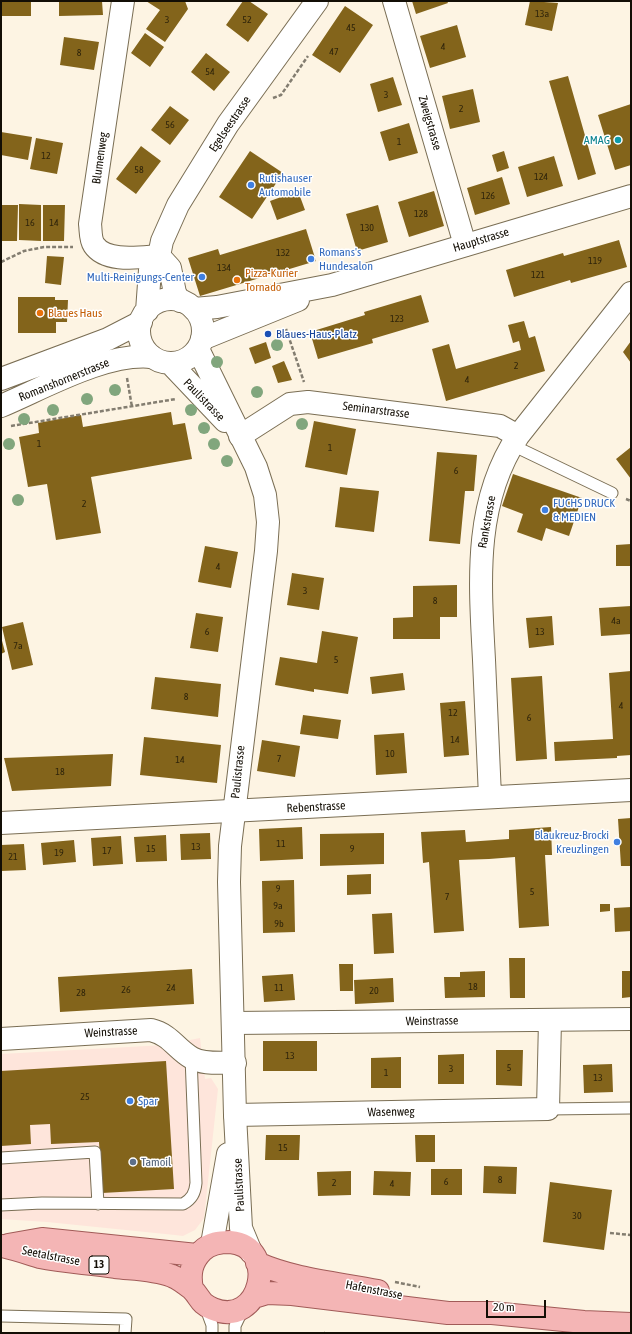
<!DOCTYPE html>
<style>
body{margin:0}
#map{position:relative;width:632px;height:1334px;overflow:hidden;background:#fdf4e3;font-family:"Asap Condensed",sans-serif}
canvas{display:block}
.frame{position:absolute;inset:0;border:2px solid #130e05;pointer-events:none}
.scale{position:absolute;left:486px;top:1300px;width:60px;height:18px;box-sizing:border-box;border:2px solid #130e05;border-top:0;padding-left:5px;font-size:12px;line-height:14px;white-space:nowrap;color:#130e05;-webkit-text-stroke:3px #fff;paint-order:stroke}
</style>
<div id="map">
<canvas width="632" height="1334"></canvas>
<div class="frame"></div>
<div class="scale">20 m</div>
</div>
<script>
const g = document.querySelector('canvas').getContext('2d');
g.lineJoin = 'round';
function fillPath(path, color) {
  g.fillStyle = color;
  g.fill(path, 'evenodd');
}
function stroke(path, color, width, dash) {
  g.strokeStyle = color;
  g.lineWidth = width;
  g.lineCap = dash ? 'butt' : 'round';
  g.setLineDash(dash || []);
  g.stroke(path);
}
function label(font, color, halo, rows, align = 'center') {
  g.font = font + ' "Asap Condensed",sans-serif';
  g.lineWidth = 3;
  g.setLineDash([]);
  g.textBaseline = 'middle';
  g.strokeStyle = halo;
  g.fillStyle = color;
  for (const [text, x, y, turn = 0] of rows) {
    g.save();
    g.translate(x, y);
    g.rotate((+turn || 0) * Math.PI / 180);
    g.textAlign = isNaN(turn) ? turn : align;
    if (halo) g.strokeText(text, 0, 0);
    g.fillText(text, 0, 0);
    g.restore();
  }
}
fillPath(new Path2D(`
 M200,1038l5,41 6,-1 7,11 -14,129 -9,12 -12,6 -8,-1 -128,-13 -46,-3v-165l164,-9z`), '#fee5db');
fillPath(new Path2D(`
 M1,1h30v15h-30z
 M59,1h43l1,14 -44,1z
 M146,1h39l3,8 -23,33 -19,-13 14,-19z
 M243,1h6l19,13 -20,28 -22,-17z
 M412,1h35l1,2 -32,11z
 M530,1l28,2 -6,28 -27,-6z
 M345,6l28,19 -33,48 -28,-18z
 M457,25l9,32 -36,11 -10,-32z
 M145,33l19,14 -14,20 -19,-14z
 M64,37l35,5 -5,28 -34,-5z
 M206,53l24,19 -16,19 -23,-19z
 M568,76l28,98 -18,6 -29,-99z
 M393,77l9,28 -24,7 -8,-28z
 M473,89l7,33 -30,7 -8,-33z
 M631,104v61l-16,5 -17,-55z
 M170,106l19,14 -19,25 -19,-15z
 M409,123l9,30 -29,8 -9,-29z
 M1,132l31,5 -4,23 -27,-5z
 M36,138l27,5 -6,31 -27,-5z
 M141,146l20,15 -25,33 -20,-15z
 M250,151l33,22 -31,46 -33,-22z
 M504,151l5,17 -12,4 -5,-17z
 M554,156l9,30 -36,11 -9,-30z
 M502,177l8,27 -35,11 -8,-27z
 M298,191l7,19 -28,10 -7,-19z
 M434,191l10,35 -35,11 -11,-35z
 M19,204l22,1v36l-22,-1z
 M1,205h17l-1,36h-16z
 M43,205h22l-1,36h-21z
 M378,205l10,37 -31,9 -11,-37z
 M306,229l10,32 -116,35 -12,-38 30,-9 2,6z
 M619,240l8,27 -56,16 -1,-3 -56,17 -8,-27 57,-17 1,3z
 M47,256l17,1 -3,28 -16,-2z
 M421,295l8,27 -57,17 1,4 -55,16 -8,-27 55,-17 -1,-3z
 M18,297h37v3h13l-1,22h-11v11h-38z
 M524,321l5,17 6,-2 10,35 -99,30 -14,-52 17,-5 7,25 65,-19 -2,-9 -6,2 -5,-18z
 M631,341v22l-8,-11z
 M266,342l5,16 -16,6 -6,-16z
 M284,361l8,19 -14,3 -6,-17z
 M171,412l2,13 12,-2 7,36 -101,18 10,56 -45,7 -9,-56 -19,3 -9,-50 20,-4 -1,-10 43,-8 2,12z
 M314,421l42,8 -9,46 -42,-8z
 M631,447v32l-15,-20z
 M437,452l40,3 -3,36h-9l-5,53 -31,-3z
 M513,474l69,24 -13,38 -23,-8 -4,13 -25,-9 6,-18 -21,-8z
 M340,487l39,4 -5,41 -39,-5z
 M631,544v22h-15v-21z
 M205,546l33,6 -7,36 -33,-6z
 M292,573l32,5 -5,32 -32,-5z
 M457,585v32h-17v22h-47v-21l20,-1v-31z
 M631,606v28l-30,2 -2,-28z
 M196,613l27,4 -5,35 -28,-4z
 M552,616l2,29 -25,3 -3,-30z
 M23,622l10,43 -21,5 -10,-43z
 M322,631l36,6 -10,57 -34,-5v3l-39,-7 5,-28 37,6z
 M1,637l4,15 -4,2z
 M631,671v84l-14,1v2l-62,3 -1,-19 59,-3 -4,-66z
 M403,673l2,17 -33,4 -2,-17z
 M542,676l5,83 -31,2 -5,-83z
 M155,677l66,7 -3,33 -67,-8z
 M465,701l4,54 -25,2 -4,-54z
 M303,715l38,5 -3,19 -38,-5z
 M404,733l3,40 -31,2 -2,-40z
 M144,737l77,8 -4,38 -77,-8z
 M262,740l38,6 -5,31 -38,-6z
 M113,754l-2,32 -99,5 -8,-33z
 M631,818v48h-10l-3,-47z
 M302,827l1,32 -43,2 -1,-32z
 M551,827l1,28h-7l4,71 -30,2 -4,-71 -26,2 -30,1 5,71 -30,2 -5,-71 -6,1 -2,-31 44,-2 1,12 43,-3v-9z
 M210,833l1,26 -30,1 -1,-26z
 M384,833v31l-64,2v-32z
 M166,835l1,26 -31,1 -2,-25z
 M121,836l2,28 -30,2 -2,-28z
 M74,840l2,22 -33,3 -2,-22z
 M24,844l2,26 -25,1v-26z
 M371,874v20l-24,1v-20z
 M294,880l1,52 -32,1 -1,-52z
 M600,904h10v7l-10,1z
 M631,907v24l-16,1 -1,-24z
 M392,913l2,40 -20,1 -2,-40z
 M509,958h16v40h-15z
 M339,964h14v27h-13z
 M192,969l2,35 -134,8 -2,-35z
 M485,971v26l-40,1 -1,-21h16v-5z
 M622,971h9v26l-9,1z
 M293,974l2,26 -31,2 -2,-26z
 M393,978l1,24 -39,2 -1,-24z
 M263,1041h54v30h-54z
 M496,1050h27l-1,36 -26,-1z
 M464,1054v30h-26v-29z
 M401,1057v31h-30v-30z
 M166,1061l8,128 -72,4 -3,-51 -48,2 -1,-20 -20,1 1,19 -30,2v-75z
 M612,1064l1,28 -29,1 -1,-28z
 M266,1135h34l-1,25h-34z
 M415,1135h20v27h-19z
 M484,1166l33,1 -1,27 -33,-1z
 M431,1169h31v26h-31z
 M351,1171v24l-33,1 -1,-24z
 M374,1171l37,1 -1,24 -37,-1z
 M550,1182l62,8 -8,60 -61,-8z`), '#83641b');
const service = new Path2D(`
 M512,445l100,48
 M548,1109l83,-1
 M1,1158l94,-6 3,52
 M1,1205l41,-2 141,1c9,-5 12,-11 13,-21l-5,-126
 M205,1306l7,19v8
 M1,1316l125,3 -1,14
 M235,1333v-7l9,-19`);
const minor = new Path2D(`
 M123,1l-33,223c1,7 0,15 4,21 12,18 47,12 65,11
 M394,1l71,244
 M240,436l50,-32 18,-2 192,24 18,10
 M490,797c-2,-46 -4,-92 -6,-137 -4,-77 -11,-157 34,-224l113,-143
 M1,823l630,-33
 M234,1023l397,-4
 M1,1039l150,-9c20,5 25,19 41,28 12,7 30,4 43,5
 M235,1115l313,-6 2,-89`);
const tertiary = new Path2D(`
 M194,309l23,-2 115,-22 299,-89
 M202,339l96,-39
 M1,379l107,-40 33,-17
 M1,406c43,-18 105,-54 151,-49`);
const secondary = new Path2D(`
 M159,256l11,12 5,25 5,8
 M139 331a32 32 0 1 1 64 0a32 32 0 1 1-64 0Z
 M147,311l3,-41 9,-14 3,-15 16,-36 50,-81 89,-123
 M198,349l58,118 9,28 3,27 -2,29 -36,295 -1,36 6,233 6,113 10,24
 M170,363l55,58
 M212,1244l16,-90`);
const primary = new Path2D(`
 M8,1245l34,-6 155,16
 M2,1246c13,3 25,7 38,11 24,5 50,6 75,10 18,2 40,2 57,9 6,2 15,9 20,13 9,9 7,14 21,20 48,20 67,-63 17,-67 -10,0 -20,1 -28,9 -11,11 -13,23 -10,38
 M257,1263c38,17 81,20 121,28
 M254,1297l13,-4 25,1 156,19h44l92,9 47,2`);
stroke(service, '#7a6e54', 13);
stroke(minor, '#7a6e54', 24);
stroke(tertiary, '#7a6e54', 24);
stroke(secondary, '#7a6e54', 24);
stroke(primary, '#a15b58', 24);
stroke(new Path2D(`
 M273,98l8,-3 27,-39
 M1,262l23,-11 20,-4h29
 M286,329l18,53
 M127,378l5,29
 M11,426l165,-27
 M626,499l5,2
 M610,1233l21,2
 M395,1282l25,5
 M324,1333h1`), '#837d70', 2.5, [4, 2]);
stroke(service, '#fff', 11);
stroke(minor, '#fff', 22);
stroke(tertiary, '#fff', 22);
stroke(secondary, '#fff', 22);
stroke(primary, '#f4b5b5', 22);
g.fillStyle = '#81a67d';
for (const [x, y] of [
 [277,345],
 [217,362],
 [115,390],
 [257,392],
 [87,399],
 [53,410],
 [191,410],
 [24,419],
 [302,424],
 [204,428],
 [9,444],
 [214,444],
 [227,461],
 [18,500]
]) {
  g.beginPath();
  g.arc(x, y, 6, 0, 2 * Math.PI);
  g.fill();
}
for (const [x, y, r, color] of [
 [618,140,4,"#0f9aa8"],
 [251,185,4,"#3f7fe0"],
 [311,259,4,"#3f7fe0"],
 [202,277,4,"#3f7fe0"],
 [237,280,4,"#e8710a"],
 [40,313,4,"#e8710a"],
 [268,334,4,"#1a4fb4"],
 [545,510,4,"#3f7fe0"],
 [617,842,4,"#3f7fe0"],
 [130,1101,4,"#3f7fe0"],
 [133,1162,4,"#5c6f8a"]
]) {
  const dot = new Path2D();
  dot.arc(x, y, r, 0, 2 * Math.PI);
  g.fillStyle = color;
  g.fill(dot);
  stroke(dot, '#fff', 1.5);
}
label('10px', '#2f240a', null, [
 ["13a",542,14],
 ["3",167,20],
 ["52",247,20],
 ["45",351,28],
 ["4",443,47],
 ["47",334,52],
 ["8",79,53],
 ["54",210,72],
 ["3",386,95],
 ["2",461,109],
 ["56",170,125],
 ["1",399,142],
 ["12",46,156],
 ["58",139,170],
 ["124",541,177],
 ["126",488,196],
 ["128",421,214],
 ["16",30,223],
 ["14",54,223],
 ["130",367,228],
 ["132",283,253],
 ["119",595,261],
 ["134",224,268],
 ["121",538,275],
 ["123",397,319],
 ["2",516,366],
 ["4",467,380],
 ["1",39,444],
 ["1",330,448],
 ["6",456,471],
 ["2",84,504],
 ["4",218,567],
 ["3",305,591],
 ["8",435,601],
 ["4a",616,621],
 ["6",207,632],
 ["13",540,632],
 ["7a",18,646],
 ["5",336,660],
 ["8",186,697],
 ["4",621,706],
 ["12",453,713],
 ["6",529,718],
 ["14",455,740],
 ["10",390,754],
 ["7",279,759],
 ["14",180,760],
 ["18",60,772],
 ["11",281,844],
 ["13",196,847],
 ["15",151,849],
 ["9",352,849],
 ["17",107,851],
 ["19",59,853],
 ["21",13,857],
 ["9",278,889],
 ["5",532,892],
 ["7",447,897],
 ["9a",278,906],
 ["9b",279,924],
 ["18",473,987],
 ["24",171,988],
 ["11",279,988],
 ["26",126,990],
 ["20",374,991],
 ["28",81,993],
 ["13",290,1056],
 ["5",509,1068],
 ["3",451,1069],
 ["1",386,1073],
 ["13",598,1078],
 ["25",85,1097],
 ["15",283,1148],
 ["8",500,1180],
 ["6",446,1182],
 ["2",334,1183],
 ["4",392,1184],
 ["30",577,1216]
]);
for (const [x, y, w] of [
 [99,1265,20]
]) {
  const box = new Path2D();
  box.roundRect(x - w / 2, y - 9, w, 18, 3);
  g.fillStyle = '#fff';
  g.fill(box);
  stroke(box, '#130e05', 1);
}
label('bold 11px', '#130e05', null, [
 ["13",99,1265]
]);
label('12px', '#130e05', '#fff', [
 ["Zweigstrasse",430,123,74],
 ["Egelseestrasse",230,124,-56],
 ["Blumenweg",100,158,-82],
 ["Hauptstrasse",481,240,-17],
 ["Romanshornerstrasse",64,380,-22],
 ["Paulistrasse",204,400,46],
 ["Seminarstrasse",376,410,7],
 ["Rankstrasse",487,522,-80],
 ["Paulistrasse",238,772,-84],
 ["Rebenstrasse",316,807,-3],
 ["Weinstrasse",432,1021,-1],
 ["Weinstrasse",111,1032,-3],
 ["Wasenweg",391,1112,-1],
 ["Paulistrasse",239,1185,-93],
 ["Seetalstrasse",51,1256,11],
 ["Hafenstrasse",374,1290,11]
]);
label('12px', '#0d838f', '#fff', [
 ["AMAG",610,140]
], 'right');
label('12px', '#366cbe', '#fff', [
 ["Rutishauser",259,178],
 ["Automobile",259,192],
 ["Romans's",319,252],
 ["Hundesalon",319,266],
 ["Multi-Reinigungs-Center",194,277,"right"],
 ["FUCHS DRUCK",553,503],
 ["& MEDIEN",553,517],
 ["Blaukreuz-Brocki",609,835,"right"],
 ["Kreuzlingen",609,849,"right"],
 ["Spar",138,1101]
], 'left');
label('12px', '#c56008', '#fff', [
 ["Pizza-Kurier",245,273],
 ["Tornado",245,287],
 ["Blaues Haus",48,313]
], 'left');
label('12px', '#164399', '#fff', [
 ["Blaues-Haus-Platz",276,334]
], 'left');
label('12px', '#4e5e75', '#fff', [
 ["Tamoil",141,1162]
], 'left');
</script>
